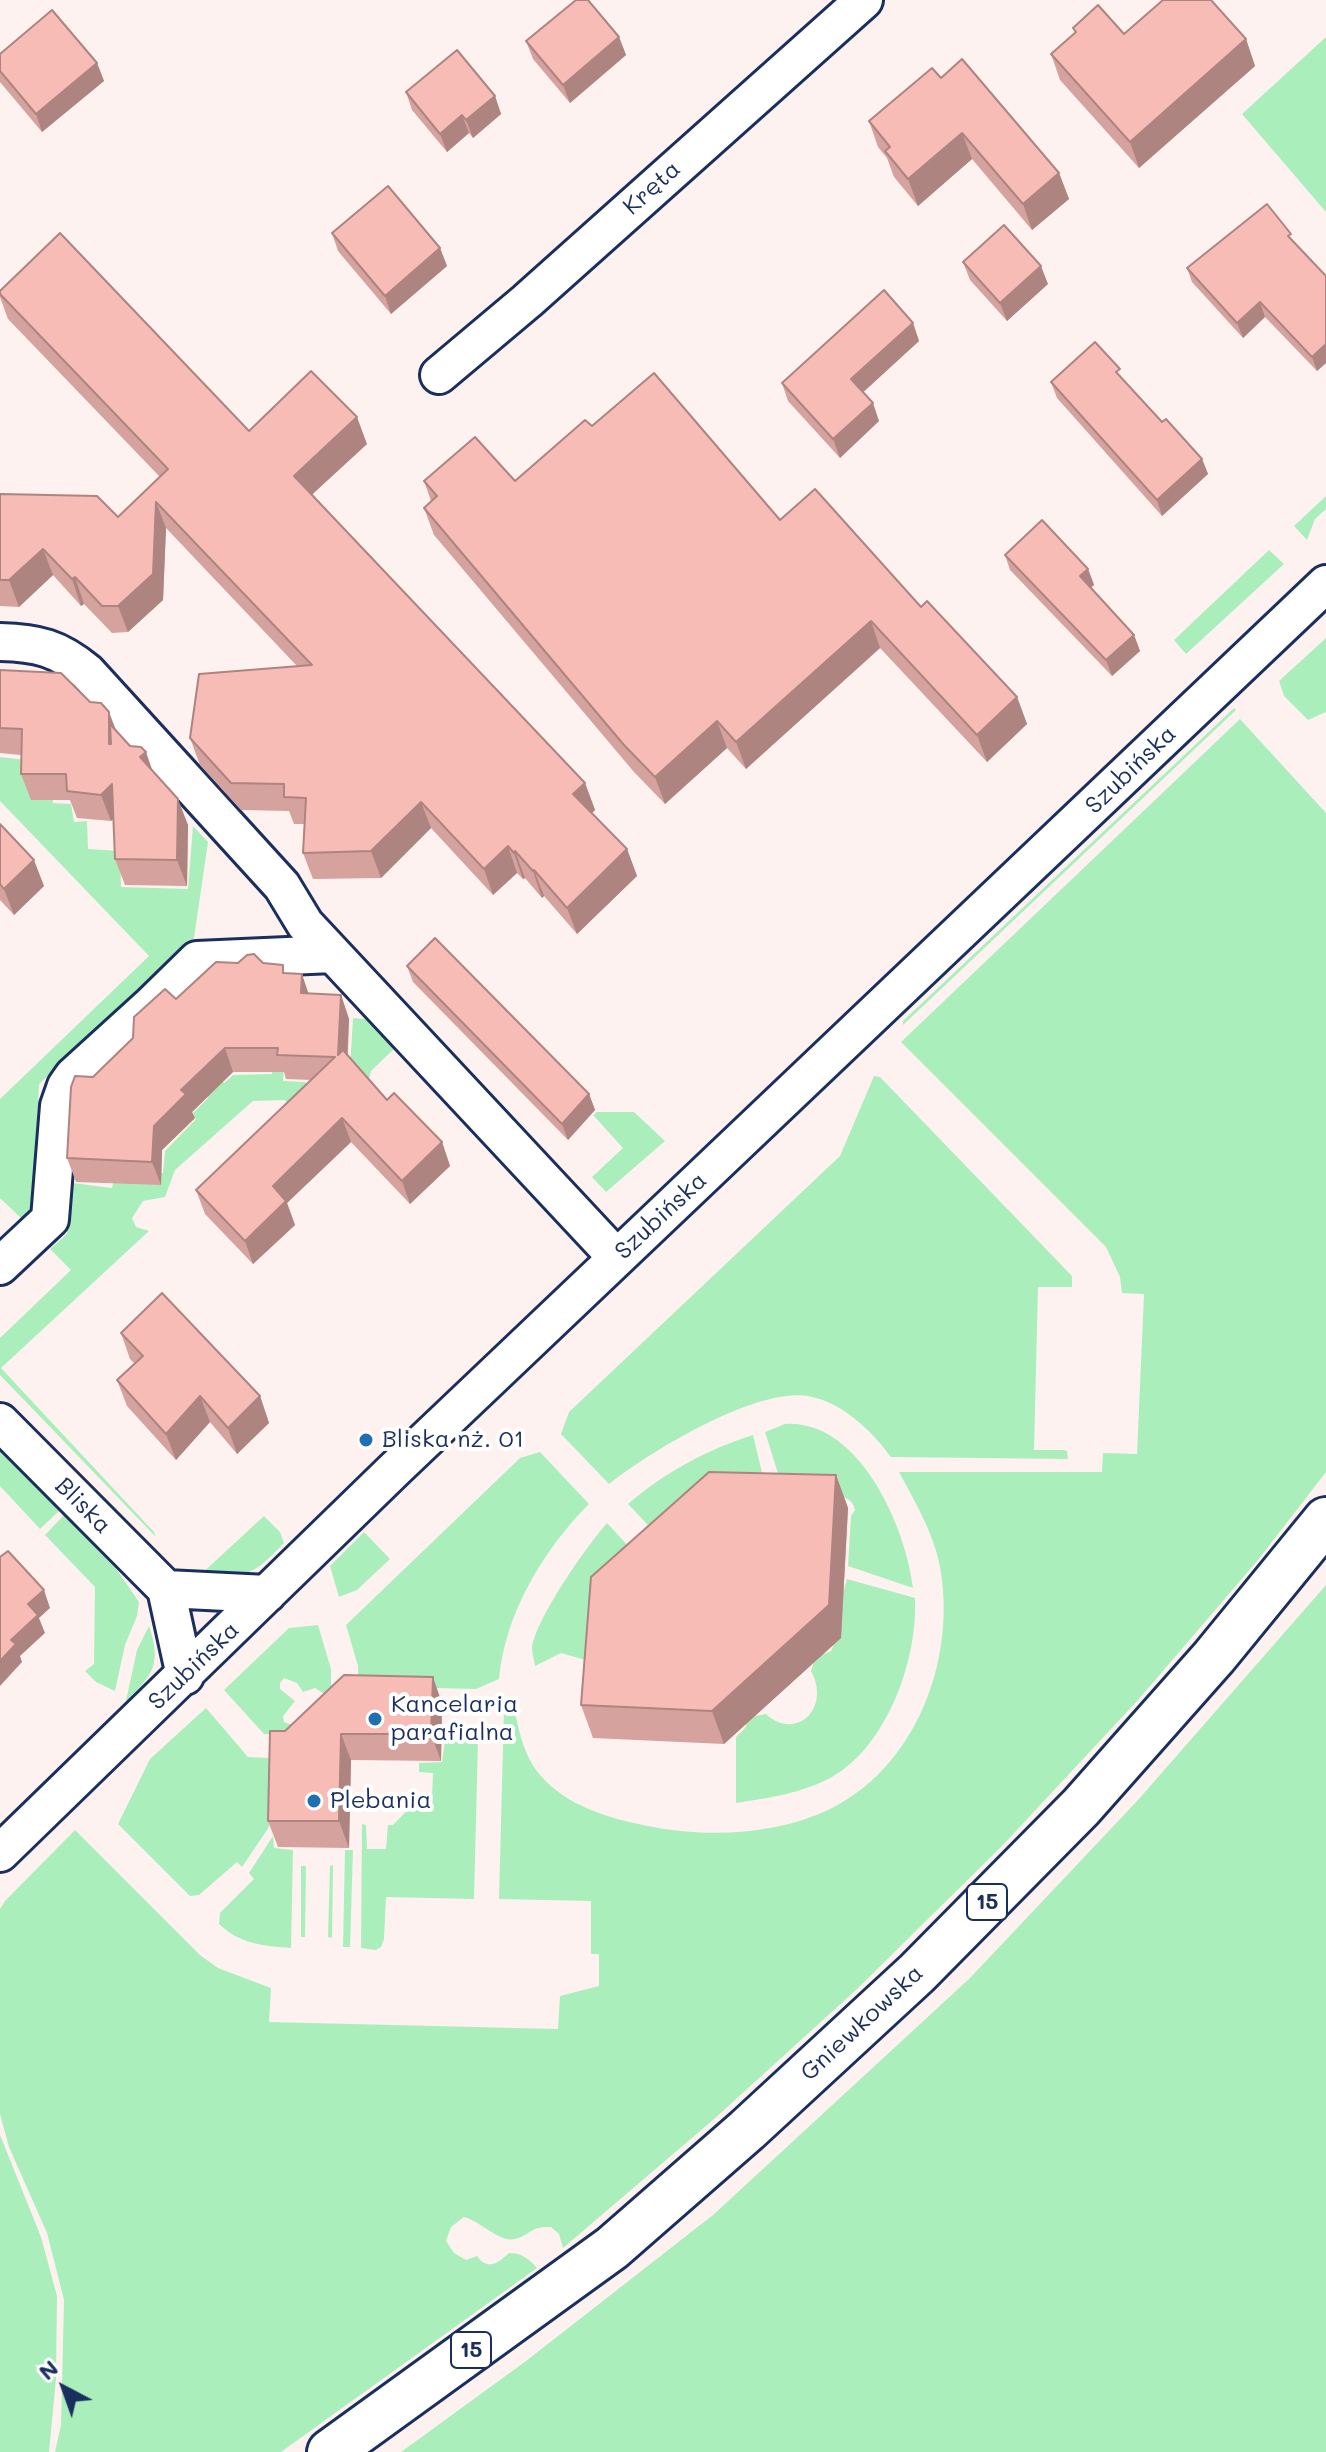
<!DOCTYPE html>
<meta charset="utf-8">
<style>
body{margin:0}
#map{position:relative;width:1326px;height:2452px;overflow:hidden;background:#fef2f1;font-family:Mali,sans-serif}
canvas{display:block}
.north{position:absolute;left:24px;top:2348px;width:80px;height:80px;-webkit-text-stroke:6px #fff;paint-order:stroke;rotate:319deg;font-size:22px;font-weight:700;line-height:32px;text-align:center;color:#1b2f5e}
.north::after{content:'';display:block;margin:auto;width:28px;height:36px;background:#1b2f5e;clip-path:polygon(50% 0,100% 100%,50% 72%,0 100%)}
</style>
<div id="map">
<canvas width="1326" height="2452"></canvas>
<div class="north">N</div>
</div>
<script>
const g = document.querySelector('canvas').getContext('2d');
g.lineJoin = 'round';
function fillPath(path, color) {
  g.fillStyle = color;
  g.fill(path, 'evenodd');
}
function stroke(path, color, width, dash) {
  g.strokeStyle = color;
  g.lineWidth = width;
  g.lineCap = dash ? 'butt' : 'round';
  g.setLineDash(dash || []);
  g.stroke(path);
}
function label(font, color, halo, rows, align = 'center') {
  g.font = font + ' Mali,sans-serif';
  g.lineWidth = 8;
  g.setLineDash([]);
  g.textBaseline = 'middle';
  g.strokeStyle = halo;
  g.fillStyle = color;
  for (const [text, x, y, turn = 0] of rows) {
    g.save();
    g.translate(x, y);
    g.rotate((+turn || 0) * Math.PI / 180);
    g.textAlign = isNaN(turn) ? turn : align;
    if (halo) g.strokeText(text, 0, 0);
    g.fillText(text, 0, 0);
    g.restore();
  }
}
fillPath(new Path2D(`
 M1326,37v175l-84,-98z
 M1326,496v13l-11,10 -8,21 -13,-14z
 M1269,550l15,14 -98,90 -12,-14z
 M1326,638v74l-18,8 -24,-24 -5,-15z
 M1234,708l2,2 -333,315v-4z
 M1240,719l86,94v659l-68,88 -120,140 -136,146 -145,143 -144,131 -150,128 -4,-14 -8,-7c-21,-1 -20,8 -36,12 -15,4 -35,-18 -51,-22l-13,10 -5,14 8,12 12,7 11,-4c11,15 21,7 32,-3 13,0 20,6 28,15l-256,184h-226l6,-27 3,-125 -17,-67 -38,-86 -9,-33v-205l5,-8 70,-71 125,125 18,13 53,20 -2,34 289,7 2,-33 39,-10v-32h-8v-53l-92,-2 5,-192 10,1c5,23 10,48 26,67 26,31 71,44 108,51 57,12 127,9 180,-16 86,-41 127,-146 113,-237 -5,-36 -25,-69 -42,-101h203l1,-19 34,1 7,-160 -22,-1 -2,-16 -14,-30 -205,-205z
 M0,757l26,3 26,30 1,13 18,1 3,18 13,-1 1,28 32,2 1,36 67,2 5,-63 15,16 -14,96 -155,146 -6,125 -11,10 -22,-21v-99l149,-143 -149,-155z
 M353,1018l12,1 30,29 -24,23c-3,26 -48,38 -69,48l-17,-19 -32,1 -78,69 -10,27 -22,4 -11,17 4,9 13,4 -148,137 153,164 2,5 -156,-162v-37l71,-68 -21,-21 17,-15 2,-115h6l-2,64 39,5 3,-14 48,-1 2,-22 31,-32 -3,-6 15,-15 -3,-4 16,-14 3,3 9,-8 39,-1v-10l12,1 -1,16 22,1 20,21 25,-35z
 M874,1076l6,1 192,199v11h-34l-4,163h30l3,1 1,8 -177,-2c-20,-27 -49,-55 -83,-61 -52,-9 -159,56 -199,88l-48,-50 8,-22 271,-256z
 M597,1112h37l31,29 -59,51 -14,-15 31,-29 -30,-33z
 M785,1424c74,-5 121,103 128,164l-65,-22 3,-50 4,-6c-5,-26 -49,-11 -68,-8l-22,-70z
 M753,1435l16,67 -105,40 -36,-38c36,-31 80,-55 125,-69z
 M0,1448l59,63 -19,18 -40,-43z
 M540,1452l49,52c-46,46 -84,110 -90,175l-23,10 -118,-3v-20l-12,-41 174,-167z
 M64,1515l53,55 22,32 -2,14 -12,29 -10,46 -19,-9 -11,-11 9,-7 1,-77 -50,-52z
 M264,1516l16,16 4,11c-34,36 -37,32 -85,33z
 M607,1523l36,39 -54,99 -28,-8 -26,13c-1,-7 -3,-12 -3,-19 5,-30 54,-100 75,-124z
 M364,1532l26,27 -33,31 -18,7 -9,-31z
 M847,1579l68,19c3,60 -27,147 -83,179 -29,16 -63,21 -96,26v-66l9,-9 5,-11 16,-3c28,27 66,-4 45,-43l4,-13 16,-7 7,-16v-23z
 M1326,1585v867h-925l125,-91 187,-146 257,-237 168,-178z
 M318,1625l13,44v22l-5,4 -11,-7 -12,4 -6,-9 -13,-5 -4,5v6l15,12 -12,15 1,6 11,4 -9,9 -22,-1 -40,-44 65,-62z
 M149,1626c13,38 4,49 -23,75l11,-51z
 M206,1708l42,49 23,1 -2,69 -27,40 -5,-5 -38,33 -9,1 -72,-72 32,-65z
 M445,1740l33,1 -4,158 -88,-2 -2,42 -3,8 -5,3 -15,-2 1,-124 4,1 1,24h19l2,-24h5l25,-26 14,-2 1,-24 -14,-1v-9l23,-1z
 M273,1836l1,12 19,2 -2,98c-28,-2 -51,-4 -72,-24l1,-11 34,-34 -5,-6z
 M345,1850h8l-3,97h-7z
 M333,1865l-1,73 -4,-1 2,-71z
 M301,1866h5l-1,71h-4z
 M0,2135l41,102 16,59 -1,83 -7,73h-49z`), '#aaefbb');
const minor = new Path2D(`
 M439,375l88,-74 337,-301
 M0,642c38,1 58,6 87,30l195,214 23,38 312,334
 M0,1266l50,-47 9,-113 7,-20 7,-10 78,-71 46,-45 136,-6
 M0,1422l166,167 19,87
 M166,1589l101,5
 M0,1853l395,-384 931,-885`);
const primary = new Path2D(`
 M330,2452l282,-204 135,-118 170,-157 164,-166 133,-150 112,-137`);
stroke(minor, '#1b2f5e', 42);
stroke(primary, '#1b2f5e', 50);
stroke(minor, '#fff', 36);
stroke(primary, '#fff', 44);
fillPath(new Path2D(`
 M1073,28l51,6 122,5 9,27 -116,102 -79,-88 -9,-26 24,-21z
 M619,37l7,18 -56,48 -37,-44 -7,-18z
 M0,54l97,9 7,18 -62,51 -42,-50z
 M941,78l118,95 10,26 -37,31 -60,-71 -54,47 -24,-29 -7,-19 -9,-11 -9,-26z
 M406,92l89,4 6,18 -28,24 -4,-5 -22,19 -35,-42z
 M332,233l108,15 7,18 -56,48 -53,-63z
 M1294,242l32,34v87l-9,8 -52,-54 -22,21 -51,-56 -5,-14z
 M963,262l85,22 -41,37 -37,-41z
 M0,291l249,140 118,13 -56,51 274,288 10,27 -3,3 35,36 10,27 -60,58 -33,-38 -2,2 -17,-20 -2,1 -6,-6 -24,22 -62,-67 -50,50 -68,1 -10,-26 2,-29h-11l-5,-13 -48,-1 -41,-45 -10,-27 107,-72 -131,-138 -3,72 -35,32 -16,1 -28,-29 -3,2 -28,-31 -34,32 -19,-1v-112l118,23 42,-40 -152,-158 -8,-22z
 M913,323l6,18 -56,51 16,29 -39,37 -52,-57 -6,-18z
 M1124,381l38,41 40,37 6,15 -46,42 -105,-118 -6,-16z
 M592,426l188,94 141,87 96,90 10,27 -40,38 -107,-114 -134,121 -19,-21 -62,56 -31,-32 -200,-237 -10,-27 7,-7 -7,-20h91z
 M1005,555l83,14 6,16 -4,3 44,47 6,16 -28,25 -102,-106z
 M0,670l116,60 36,40 36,55 -1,61 -62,-1 -10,-26 -1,-41 -3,3 -34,-3 -7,-18h-39l-10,-26v-19l-21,-2z
 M0,824l44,62 -30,29 -14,-15z
 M238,963h25l23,10 23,21 32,1 8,24 -1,36 39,45 55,42 8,24 -40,38 -59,-62 -64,61 8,22 -42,39 -48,-50 -9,-24 116,-110 -26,-1 -2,-7h-51l-41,40 3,6 -33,32 -1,35 -85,-3 -9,-24 26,-81 83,-78z
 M407,966l182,128 6,16 -27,30 -155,-158z
 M121,1333l139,63 9,27 -32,31 -27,-32 -34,38 -49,-54 -10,-26 18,-16 -5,-5z
 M836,1475l12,33 -7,130 -117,106 -131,-6 -12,-33z
 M442,1703l-1,58 -90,-1 -2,88 -71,-1 -10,-26 17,-90z`), '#d5a29d');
fillPath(new Path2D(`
 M619,37l7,18 -56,48 -7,-18z
 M1246,39l9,27 -116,102 -9,-26z
 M97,63l7,18 -62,51 -6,-18z
 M495,96l6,18 -28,24 -7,-18z
 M462,115l7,18 -22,19 -7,-18z
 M962,133l10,26 -54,47 -10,-27z
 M1059,173l10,26 -37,31 -9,-26z
 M440,248l7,18 -56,48 -6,-18z
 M1041,266l7,18 -41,37 -7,-18z
 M1260,302l5,15 -22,21 -6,-15z
 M913,323l6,18 -61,56 -7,-18z
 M1326,344v19l-9,8 -5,-14z
 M873,403l6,18 -39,37 -7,-19z
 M357,417l10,27 -64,59 -9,-27z
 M1202,459l6,15 -46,42 -5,-16z
 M156,502l10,26 -3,72 -35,32 -10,-26z
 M43,549l10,26 -34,32 -10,-27z
 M1088,569l6,16 -9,7 -5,-16z
 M75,577l9,27 -3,2 -9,-27z
 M871,621l9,27 -134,121 -10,-27z
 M1134,635l6,16 -28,25 -6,-16z
 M1017,697l10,27 -40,38 -10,-27z
 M109,712l10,26 -1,32 -9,-26z
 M717,721l10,27 -62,56 -10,-27z
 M146,752l9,26 -15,-21z
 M585,783l10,27 -12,11 -10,-27z
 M112,784l10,26 -11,11 -10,-26z
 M178,799l10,26 -1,61 -10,-26z
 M421,802l10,26 -50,50 -10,-27z
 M508,846l9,27 -24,22 -9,-26z
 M627,849l10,27 -60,58 -10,-26z
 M515,851l10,27 -2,1 -9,-26z
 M34,860l10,26 -30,29 -10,-26z
 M534,870l10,26 -2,2 -9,-27z
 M302,974l8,24 -9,-5z
 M341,995l8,24 -3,60 -8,-24z
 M225,1048l8,24 -41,40 3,6 -33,32 -1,35 -9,-23 2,-36 27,-36z
 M589,1094l6,16 -27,30 -6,-16z
 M342,1118l9,24 -64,61 8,22 -42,39 -8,-23 28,-55z
 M442,1142l8,24 -40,38 -8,-23z
 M200,1396l10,26 -34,38 -10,-26z
 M260,1396l9,27 -32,31 -9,-26z
 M836,1475l12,33 -7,130 -117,106 -12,-33z
 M44,1590l6,18 -11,10 6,15 -25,23 2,6 -22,24v-25l28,-57z
 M433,1677l9,26 -1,58 -10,-27z
 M341,1734l10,26 -2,88 -10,-27z`), '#ae8480');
const building = new Path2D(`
 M576,0h12l31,37 -56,48 -37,-44z
 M1163,0h48l35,39 -116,103 -79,-88 25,-22 -3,-4 25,-23 26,29z
 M52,10l45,53 -61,51 -36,-43v-17z
 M457,50l38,46 -29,24 -4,-5 -22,19 -34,-42z
 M962,59l97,114 -36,31 -61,-71 -54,46 -23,-28 5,-4 -21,-26 63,-53 9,10z
 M388,186l52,62 -55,48 -53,-63z
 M1267,204l24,30 -3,2 38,40v68l-14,13 -52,-55 -23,21 -50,-55z
 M1004,225l37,41 -41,37 -37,-41z
 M60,233l189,198 62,-60 46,46 -63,59 291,307 -12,11 54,55 -60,59 -33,-38 -1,1 -18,-20 -1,2 -6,-7 -24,23 -63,-67 -50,49 -68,2 3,-55 -22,-1v-13l-53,-1 -41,-45 9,-64 113,-9 -156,-163 -3,72 -35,32h-16l-27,-29 -3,2 -29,-30 -34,31h-9v-86l97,2 21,21 50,-48 -168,-175v-3z
 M884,290l29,33 -62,56 22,24 -40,36 -51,-56z
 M1095,342l25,27 -4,3 46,50 4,-3 36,40 -45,41 -106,-118z
 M654,373l126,147 35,-31 106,118 6,-6 90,96 -40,38 -106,-114 -135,121 -19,-21 -62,56 -31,-32 -200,-237 13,-12 -13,-15 51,-44 40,44 70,-61 7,6z
 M1042,520l46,49 -8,7 54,59 -28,25 -101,-105z
 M0,670l61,3 29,29 11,1 8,9v32h2l-1,-20 20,22 11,1 5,5 -6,5 38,42 -1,61 -62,-1 -3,-75 -11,11 -34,-4 -1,-17h-45l1,-45 -22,-1z
 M0,824l34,36 -30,29 -4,-5z
 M435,938l154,156 -27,30 -155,-158z
 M254,954l9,9 20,2v8l19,1 -1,19 40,2 -3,60 5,-5 44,50 7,-7 48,49 -40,39 -60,-63 -69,68 13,15 -41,40 -49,-51 139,-133 -58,-2 1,-7h-53l-44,42 5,4 -32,32 -2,36 -85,-4 4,-71 4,-11 18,1 40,-39 1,-21 31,-28 11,10 40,-37 22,1 9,-8z
 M162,1293l98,103 -32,32 -28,-32 -34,38 -49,-54 26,-24 -22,-23z
 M709,1472l127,3 -7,130 -117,106 -131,-6 10,-128z
 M8,1551l36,39 -16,14 10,11 -27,25 5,4 -16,17v-104z
 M344,1675l89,2 -2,57h-90l-2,87h-71l2,-90h15z`);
fillPath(building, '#f8bcb7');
stroke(building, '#ae8480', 2);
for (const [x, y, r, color] of [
 [366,1440,8,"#1f6fb2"],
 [375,1719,8,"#1f6fb2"],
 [314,1801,8,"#1f6fb2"]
]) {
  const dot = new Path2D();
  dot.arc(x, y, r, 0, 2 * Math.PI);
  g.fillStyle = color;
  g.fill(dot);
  stroke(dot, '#fff', 3);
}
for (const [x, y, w] of [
 [987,1902,40],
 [471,2350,40]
]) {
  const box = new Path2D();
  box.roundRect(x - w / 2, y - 18, w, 36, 6);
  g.fillStyle = '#fff';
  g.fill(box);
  stroke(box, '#1b2f5e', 2);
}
label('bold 22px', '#1b2f5e', null, [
 ["15",987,1902],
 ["15",471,2350]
]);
label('24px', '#1b2f5e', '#fff', [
 ["Kręta",652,188,-42],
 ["Szubińska",1131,770,-44],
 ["Szubińska",661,1216,-43],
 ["Bliska",83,1506,45],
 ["Szubińska",194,1666,-44],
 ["Gniewkowska",862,2023,-43]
]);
label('24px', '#1b2f5e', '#fff', [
 ["Bliska nż. 01",382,1440],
 ["Kancelaria",391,1705],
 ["parafialna",391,1733],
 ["Plebania",330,1801]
], 'left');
</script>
